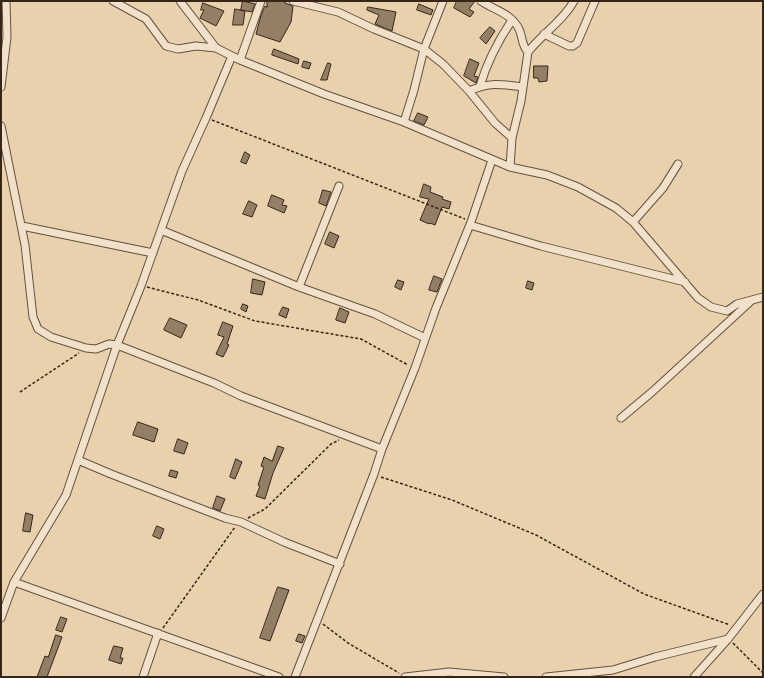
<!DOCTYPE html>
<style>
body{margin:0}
#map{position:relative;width:764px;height:678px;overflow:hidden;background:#e9d1ae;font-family:"IM FELL DW Pica",serif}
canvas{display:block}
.frame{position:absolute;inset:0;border:2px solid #362618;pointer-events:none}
</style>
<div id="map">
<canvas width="764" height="678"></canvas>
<div class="frame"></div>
</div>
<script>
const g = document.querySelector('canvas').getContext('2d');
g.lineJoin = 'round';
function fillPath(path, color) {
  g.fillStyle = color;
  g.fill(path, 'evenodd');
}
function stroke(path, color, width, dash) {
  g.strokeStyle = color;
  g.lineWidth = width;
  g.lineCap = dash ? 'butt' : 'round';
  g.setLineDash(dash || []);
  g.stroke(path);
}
const building = new Path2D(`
 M243,1l12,3 -3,8 -11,-2z
 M267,1h18v2l8,3 -2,16 -11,20 -24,-8 5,-19 4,-9 2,1z
 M457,1h18l-6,8 5,3 -4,5 -16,-9z
 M203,3l21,8 -8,15 -16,-8 4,-8h-3z
 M419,4l14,6 -2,5 -14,-5z
 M368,7l28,5 -4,19 -17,-7 4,-9 -12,-5z
 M235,9l10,2 -2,14h-10z
 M490,27l5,4 -9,13 -6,-6z
 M274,49l25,10 -1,5 -26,-9z
 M470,59l9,4 -5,13 4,1 -2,6 -12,-7z
 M304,61l7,2 -2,6 -7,-2z
 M328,63l3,1 -4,16h-6z
 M534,66h14l-1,15 -8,1 -1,-4h-4z
 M418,113l10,4 -4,8 -10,-4z
 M245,152l5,3 -4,9 -5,-2z
 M424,184l7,3 -1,5 13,5 -1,2 9,3 -2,7 -7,-2 -7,18 -5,-2 -1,1 -9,-4 9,-21 -9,-2z
 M323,190l8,2 -5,14 -7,-3z
 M272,195l12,5 -2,5 5,1 -3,7 -16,-7z
 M249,201l8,4 -5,12 -9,-3z
 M330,232l9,4 -5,12 -9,-4z
 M434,276l8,3 -5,13 -8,-2z
 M253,279l12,3 -3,13 -11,-2z
 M398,280l6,2 -3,8 -6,-3z
 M528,281l6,2 -2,7 -6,-2z
 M243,304l5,2 -2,6 -5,-3z
 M283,307l6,2 -3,9 -7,-3z
 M340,308l9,4 -4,11 -9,-3z
 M170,318l17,7 -6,13 -17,-8z
 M223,322l10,4 -6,18 2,1 -6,12 -7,-3 8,-17 -6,-2z
 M138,422l20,7 -4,13 -21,-7z
 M178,439l10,4 -4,11 -10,-3z
 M278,446l6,2 -11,25 -8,26 -9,-3 4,-10 -2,-1 6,-18 -3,-1 3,-9 8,4z
 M236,459l6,3 -7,17 -5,-2z
 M171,470l7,2 -2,6 -7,-2z
 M217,496l8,3 -5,12 -7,-3z
 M26,513l7,2 -3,17 -7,-1z
 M157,526l7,3 -4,10 -7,-3z
 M278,587l11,3 -19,51 -10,-3z
 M61,617l6,2 -5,13 -6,-2z
 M299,634l6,2 -3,7 -6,-2z
 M56,635l6,2 -15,40h-10l8,-21 3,1z
 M114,646l9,2 -3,10h3l-2,6 -12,-4z`);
fillPath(building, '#937f66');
stroke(building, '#362618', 1);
const street = new Path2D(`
 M113,1l33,18 20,27 12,3 18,-3 20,2 24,12 84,34 80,28 106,45 37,8 31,12 38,21 17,14 65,76 13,9 16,4 10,-7 26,-7
 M180,1l36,47
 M293,1l45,11 36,17 50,20 -10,41 -10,32
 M443,1l-19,48 19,15 26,27 26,32 17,15
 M481,1c13,9 30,12 38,28 4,8 2,16 9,23l-7,49 -9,37 -2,29
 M544,34l25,12h4l4,-3 18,-42
 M528,52c14,-18 35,-31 46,-51
 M240,60l21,-59
 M480,86c7,-24 18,-45 32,-66
 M1,87l6,-50 -1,-36
 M469,91c21,-9 32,-7 54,-4
 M1,126l24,119 8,72 5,12 13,8 35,11 10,1 13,-5 8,1 97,38 27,13 141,53
 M633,222l30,-34 15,-24
 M470,225l71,21 144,36
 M22,226l131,27
 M161,230l138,57 76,27 50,24
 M299,287l40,-101
 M621,418l31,-26 99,-91
 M78,460l33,14 114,44 16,4 43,20 56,22
 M14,582l265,95
 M1,618l13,-36 52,-87 51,-150 24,-59 41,-115 24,-53 26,-62
 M143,677l15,-44
 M295,677l79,-203 8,-25 33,-81 21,-60 35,-86 21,-62
 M405,677l44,-5 55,5
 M546,677l67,-7 42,-13 73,-18
 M694,677l34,-38 35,-45`);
stroke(street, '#63513e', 9);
stroke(new Path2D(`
 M212,120l253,99
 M147,287l51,13 57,21 106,18 47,26
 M20,392l59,-39
 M381,477l71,23 84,35 108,59 86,31
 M248,518l17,-9 66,-65 8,-4
 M323,624l25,19 51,30
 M163,628l72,-101
 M733,643l30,30`), '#362618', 1.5, [3, 2]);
stroke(street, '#f1e1ca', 7);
</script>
